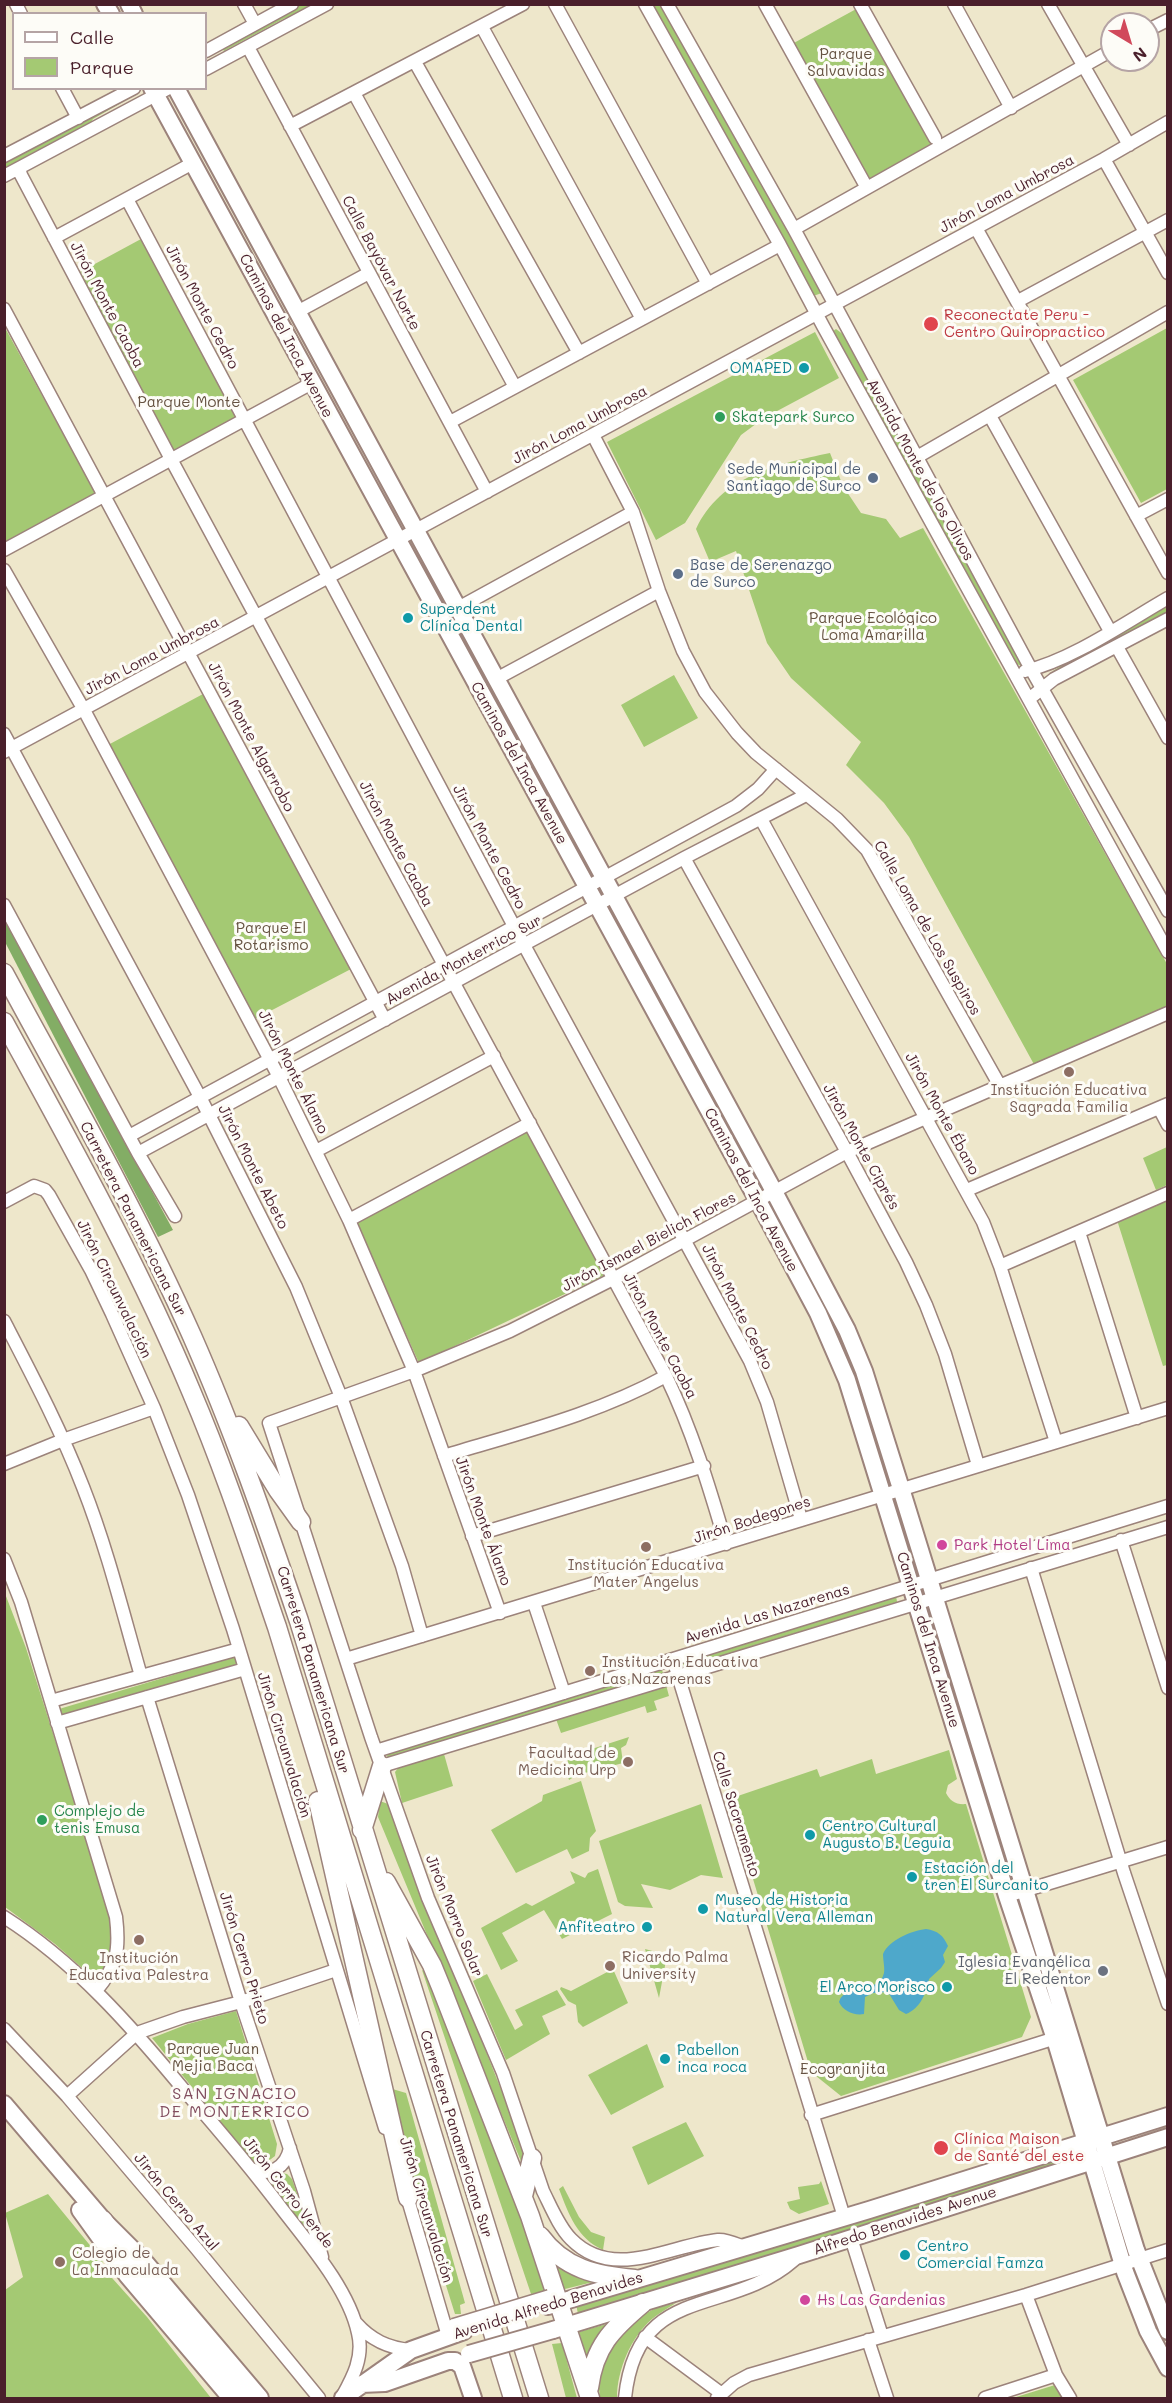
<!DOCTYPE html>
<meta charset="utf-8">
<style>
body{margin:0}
#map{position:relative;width:1172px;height:2403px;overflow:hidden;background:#eee7cb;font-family:Mali,sans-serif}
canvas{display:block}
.frame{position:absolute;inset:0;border:6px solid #4a1f2b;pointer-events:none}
.legend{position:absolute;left:12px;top:12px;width:195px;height:78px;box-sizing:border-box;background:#fdfcf7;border:2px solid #b5a4a5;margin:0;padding:8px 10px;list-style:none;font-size:18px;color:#4a1f2b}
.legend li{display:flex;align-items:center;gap:12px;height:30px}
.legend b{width:30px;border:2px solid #b5a4a5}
.north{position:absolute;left:1100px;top:12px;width:60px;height:60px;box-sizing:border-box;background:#fdfcf7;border:2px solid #b5a4a5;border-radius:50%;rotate:142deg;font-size:16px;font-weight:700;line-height:24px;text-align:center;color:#4a1f2b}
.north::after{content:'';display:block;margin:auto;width:21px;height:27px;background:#d1495b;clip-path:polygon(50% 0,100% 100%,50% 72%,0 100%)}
</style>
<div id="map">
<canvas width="1172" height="2403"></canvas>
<div class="frame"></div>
<ul class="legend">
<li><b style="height:8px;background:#fff"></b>Calle</li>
<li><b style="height:16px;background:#a4c973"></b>Parque</li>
</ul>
<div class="north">N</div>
</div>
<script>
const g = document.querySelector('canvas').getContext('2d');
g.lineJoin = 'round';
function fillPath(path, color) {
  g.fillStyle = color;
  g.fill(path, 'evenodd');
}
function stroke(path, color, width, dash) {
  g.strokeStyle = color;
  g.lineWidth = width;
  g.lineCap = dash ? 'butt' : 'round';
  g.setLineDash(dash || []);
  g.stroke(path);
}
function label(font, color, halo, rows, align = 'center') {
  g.font = font + ' Mali,sans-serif';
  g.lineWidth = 6;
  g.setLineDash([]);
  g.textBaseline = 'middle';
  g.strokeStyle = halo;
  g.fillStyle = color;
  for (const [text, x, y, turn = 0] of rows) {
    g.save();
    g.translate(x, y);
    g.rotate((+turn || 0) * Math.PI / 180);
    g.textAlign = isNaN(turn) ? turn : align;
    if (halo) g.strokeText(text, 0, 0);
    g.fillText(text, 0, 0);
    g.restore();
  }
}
fillPath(new Path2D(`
 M298,5h20l-21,11 -12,2 -61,33 -4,-5z
 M653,5h8l161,288 -9,3z
 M858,8l76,136 -64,35 -78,-135z
 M133,91l2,4 -42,24 -8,13 -80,43v-17z
 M141,239l98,179 -65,35 -94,-181z
 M4,326l92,168 -91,48h-1z
 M1167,328v161l-26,14 -68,-123z
 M836,329l8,6 177,328v3l-6,-3 -182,-332z
 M815,332l24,46 -75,40 -23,17 -56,88 -29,17 -49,-98z
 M830,453l13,33 18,27 25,6 14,19 23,-10 244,436v45l-131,59 -127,-231 -25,-34 -38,-38 15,-23 -70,-64 -24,-35 -31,-92 -26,11 -14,-33c25,-53 81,-65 134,-76z
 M1167,598v17l-110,60 -4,-4z
 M674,675l24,43 -54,29 -23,-42z
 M203,694l148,275 -98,51 -145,-275z
 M527,1132l78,143 -186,88 -63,-141z
 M1167,1147v38l-11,5 -13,-32z
 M1167,1198v167l-4,1 -46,-146z
 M4,1591l22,57 78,247c6,27 17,60 -8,82l-6,-2 -35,-31 -50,-37z
 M896,1595l1,7 -213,65 -2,-6z
 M237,1656l3,9 -179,53 -2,-9z
 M662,1670l2,6 -276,84 -1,-6z
 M666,1685l3,11 -15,5 3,9 -10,3 -2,-7 -84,27 -5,-14z
 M629,1737l-3,8 -5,3 2,15 -46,12 -8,5 -2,-7 3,-2 -3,-14z
 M949,1750l8,29 -9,6 -2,8c4,8 10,12 20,11l65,213 -9,20 -181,59 -30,-24 -82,-273 88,-30 3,8 52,-18 4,15z
 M444,1754l9,32 -51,17 -7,-31 4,-5z
 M581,1781l15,50 -6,7 -1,13 -17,8 -5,-10 -51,24 -25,-43 51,-29 1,-6z
 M380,1801l8,3 135,341v21l-145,-349z
 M701,1804l22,74 -22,-3 -31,15 -29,-6 12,24 -28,-2 -7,-4 -19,-61z
 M598,1869l14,45 -50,25 -18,-29 -42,23 16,28 -17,9 -20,-42 45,-25 6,3 43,-23 -5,-12 15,7 3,-5z
 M645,1949l22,6 -8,43z
 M613,1969l15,34 -45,24 -5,-5 -2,-17 -8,-4 -8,-12 1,-2 10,4z
 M422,1970l6,3 71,183 47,135 -15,3z
 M487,1974l28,56 8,-5 -8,-15 42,-20 9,15 -24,11 8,18 -44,26 -33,-79z
 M236,2011l41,133 -2,12 -12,9 -10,-3 -101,-124 36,-14z
 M647,2044l17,43 -53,28 -23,-40z
 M389,2088l17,5 59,210 -5,2 1,9h-6l-43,-137z
 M686,2122l18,34 -56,29 -16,-38z
 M1067,2155l3,6 -124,42 -368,111 -2,-10z
 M281,2173l6,1 5,5 21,60 -41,-53 1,-7z
 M821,2181l8,23 -30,10 -9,-5 -3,-7 13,-3 -2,-12 21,-3z
 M563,2186l16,31 12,15 14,5 -2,13c-26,-12 -34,-35 -44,-61z
 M48,2194l54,66 2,9 43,48 64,81h-206v-108l18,-13 -18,-64z
 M550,2255l47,26 -36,9z
 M676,2303c-8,5 -17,10 -24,16 -21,18 -35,51 -35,79h-17l-3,-28 16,-28 20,-22 23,-12z
 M617,2321l-29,42 -9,-31z
 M562,2343l15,55h-11l-14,-54z
 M1055,2385l9,13h-51z`), '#a4c973');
fillPath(new Path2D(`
 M4,918l169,312 -15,7 -153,-295z`), '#83ad65');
fillPath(new Path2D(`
 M926,1929c12,2 17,6 22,17l-5,9 2,7 -4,6 -12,11c-2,13 -9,30 -23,35l-7,-4 -11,-18 -15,1 -8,4 -1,17c-10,2 -21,-3 -25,-12 6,-20 40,-7 45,-29 1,-5 -1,-13 -1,-19 6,-14 28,-23 43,-25z`), '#4ea8cb');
const minor = new Path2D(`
 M16,4l5,10
 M244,4l11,20
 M555,4l153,280
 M645,4l135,241 43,81 345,626
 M667,4l127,225 237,440 137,242
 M765,4l102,184
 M860,4l75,134
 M954,4l57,104
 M1048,4l81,141
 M482,27l160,292
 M1148,30l20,-10
 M248,47l239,445
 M206,51l86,-47
 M415,62l164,291
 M206,69l121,-65
 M62,88l16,30
 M354,93l161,294
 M290,126l233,-122
 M4,156l130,-68
 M1104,159l64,114
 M19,168l2,7 151,286 494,915c26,54 43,110 60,168
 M4,176l165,-88
 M127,199l397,746 226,416 17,41 34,117
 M976,228l192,345
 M794,229l318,-179
 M54,238l139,-75
 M1018,301l150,-81
 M4,309l381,711
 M297,312l72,-39
 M990,416l120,215
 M450,422l330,-177
 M593,435l40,77 26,79 24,60 22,41 32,41 19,20 81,66 30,31 133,236
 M917,457l251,-145
 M1136,516l32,-17
 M4,550l308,-167
 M4,570l80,140 195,367 70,143 65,151 86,242
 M458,608l175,-96
 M1117,647l51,91
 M1025,671c47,-11 101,-49 143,-73
 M496,679l163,-88
 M1029,699l25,-20 114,-60
 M4,734l196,363 96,190 45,110 61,169 20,70
 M4,752l1100,-593 64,-37
 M761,819l222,403 17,44 56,176
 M684,858l163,294 59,110 20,43 19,49 33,111
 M4,905l134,248 37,63
 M1159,1108l9,17
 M129,1136l607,-330 22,-17 18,-20
 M316,1151l178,-95
 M138,1153l546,-295 122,-63
 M967,1190l201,-86
 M4,1202l30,-16 11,4 4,5 42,75 21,44 42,94 34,87 45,134 152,499
 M349,1220l181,-97
 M1079,1232l58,186
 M1000,1266l168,-73
 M4,1321c28,54 57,109 79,166 24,61 40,126 58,189
 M444,1456c75,-23 153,-42 222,-80
 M4,1464l59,-24 91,-32
 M472,1536l232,-70
 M1121,1540l47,148
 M4,1559l17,43 95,315c4,33 1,49 -20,74
 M1031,1568l93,305 44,131
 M534,1603l30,90
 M346,1659l822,-251
 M676,1669l168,548
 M147,1697l94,305 63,189 18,66
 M51,1701l188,-52
 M57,1723l188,-54
 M376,1751l792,-245
 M382,1766l786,-239
 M1007,1896l161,-49
 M4,1917c71,45 127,109 180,173 34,39 67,78 98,119 27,35 67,81 76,124 6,24 -5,44 -16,64
 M4,2029l63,67 129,152 123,150
 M67,2096l70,-63 46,-16 58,-15 95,-32
 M811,2115l251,-79
 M251,2169c18,8 35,-1 39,-21
 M406,2193l42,143
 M851,2238l31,98
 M744,2247c-8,-3 -18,-8 -26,-7 -48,5 -105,42 -147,-1 -12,-12 -20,-32 -28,-48l-40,-118 -75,-175 -57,-161 -102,-314 145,-52 96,-40 103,-52 234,-127 321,-139
 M1026,2295l30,80 14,23
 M356,2323c15,17 32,25 55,27
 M645,2337l77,57
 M868,2340l19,58
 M625,2398c12,-117 103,-80 169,-138
 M717,2398l17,-15 15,-8 277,-80 142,-45
 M985,2398l71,-23`);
const major = new Path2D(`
 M105,4l6,10
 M129,4l5,10
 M152,88l610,1120 56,105 29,67 160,516 48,143 70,233 23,59 20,37
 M176,88l593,1094 78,148 17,41 39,124 233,755 32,81
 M4,2104l99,116 40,40 117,138
 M80,2210l47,65 104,123
 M548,2306l321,-96 299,-94
 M553,2330l246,-75 369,-118
 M462,2366l11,32
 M361,2384l24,-1 63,-22h7l7,5
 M343,2398l68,-48 53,-19`);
const highway = new Path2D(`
 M4,973c65,120 133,239 188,363 41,93 74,188 107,285l240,777
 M4,1022c66,121 134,242 187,369 33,77 59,157 86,236l236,771
 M239,1426l39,64 23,32
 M318,1801l90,397
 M362,1830l20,-64
 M386,1882l46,83 9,22 89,229 60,182
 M523,2196l9,-38
 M103,2220l31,46 109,132
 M540,2236c24,33 57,40 95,43
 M589,2388c5,-41 23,-59 54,-85`);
stroke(minor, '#9c837b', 15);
stroke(major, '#9c837b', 20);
stroke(highway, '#9c837b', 21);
stroke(minor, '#fff', 12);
stroke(major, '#fff', 16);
stroke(highway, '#fff', 18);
const majorBridge = new Path2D(`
 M469,2354l84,-24`);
const highwayBridge = new Path2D(`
 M454,2328l96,-29`);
stroke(majorBridge, '#9c837b', 20, []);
stroke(highwayBridge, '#9c837b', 21, []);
stroke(majorBridge, '#fff', 16);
stroke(highwayBridge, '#fff', 18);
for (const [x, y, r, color] of [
 [931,324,8,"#e0444e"],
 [804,368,6,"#0f9aa8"],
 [720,417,6,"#2e9e5b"],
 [873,478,6,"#5c6f8a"],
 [678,574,6,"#5c6f8a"],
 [408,618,6,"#0f9aa8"],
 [1069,1072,6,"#8d6e63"],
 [942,1545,6,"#d1479c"],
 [646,1547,6,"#8d6e63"],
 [590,1671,6,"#8d6e63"],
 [628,1762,6,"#8d6e63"],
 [42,1820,6,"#2e9e5b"],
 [810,1835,6,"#0f9aa8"],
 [912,1877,6,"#0f9aa8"],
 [703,1909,6,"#0f9aa8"],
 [647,1927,6,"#0f9aa8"],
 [139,1940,6,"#8d6e63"],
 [610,1966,6,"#8d6e63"],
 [1103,1971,6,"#6b7280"],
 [947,1987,6,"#0f9aa8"],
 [665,2059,6,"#0f9aa8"],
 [941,2148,8,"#e0444e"],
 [905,2255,6,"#0f9aa8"],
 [60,2262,6,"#8d6e63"],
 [805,2300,6,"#d1479c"]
]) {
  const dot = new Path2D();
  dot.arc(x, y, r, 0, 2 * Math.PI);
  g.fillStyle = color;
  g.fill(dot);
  stroke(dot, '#fdfcf7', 2);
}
label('15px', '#655241', '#fdfcf7', [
 ["Parque",846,54],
 ["Salvavidas",846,71],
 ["Parque Monte",189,402],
 ["Parque Ecológico",873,618],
 ["Loma Amarilla",873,635],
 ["Parque El",271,928],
 ["Rotarismo",271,945],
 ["Parque Juan",213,2049],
 ["Mejia Baca",213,2066],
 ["Ecogranjita",843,2069]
]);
label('15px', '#4a1f2b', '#fdfcf7', [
 ["Jirón Loma Umbrosa",1007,194,-28],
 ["Calle Bayóvar Norte",381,263,62],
 ["Jirón Monte Caoba",107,305,62],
 ["Jirón Monte Cedro",202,307,62],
 ["Caminos del Inca Avenue",286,336,62],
 ["Jirón Loma Umbrosa",580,425,-28],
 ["Avenida Monte de los Olivos",920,470,61],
 ["Jirón Loma Umbrosa",152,656,-28],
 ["Jirón Monte Algarrobo",251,737,62],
 ["Caminos del Inca Avenue",519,763,61],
 ["Jirón Monte Caoba",396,844,62],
 ["Jirón Monte Cedro",489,847,62],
 ["Calle Loma de Los Suspiros",927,928,60],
 ["Avenida Monterrico Sur",464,960,-28],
 ["Jirón Monte Álamo",293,1072,63],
 ["Jirón Monte Ébano",942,1114,61],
 ["Jirón Monte Ciprés",861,1147,61],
 ["Jirón Monte Abeto",253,1167,63],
 ["Caminos del Inca Avenue",751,1190,62],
 ["Carretera Panamericana Sur",133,1219,63],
 ["Jirón Ismael Bielich Flores",649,1242,-28],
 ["Jirón Circunvalación",114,1289,64],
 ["Jirón Monte Cedro",737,1307,63],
 ["Jirón Monte Caoba",660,1336,62],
 ["Jirón Bodegones",752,1520,-18],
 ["Jirón Monte Álamo",483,1521,70],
 ["Avenida Las Nazarenas",767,1614,-17],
 ["Caminos del Inca Avenue",928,1640,73],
 ["Carretera Panamericana Sur",313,1670,73],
 ["Jirón Circunvalación",284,1745,73],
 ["Calle Sacramento",736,1814,73],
 ["Jirón Morro Solar",454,1916,68],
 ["Jirón Cerro Prieto",244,1958,73],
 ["Carretera Panamericana Sur",456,2134,73],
 ["Jirón Cerro Verde",288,2193,52],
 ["Jirón Cerro Azul",176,2202,50],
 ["Jirón Circunvalación",426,2210,73],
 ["Alfredo Benavides Avenue",905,2221,-18],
 ["Avenida Alfredo Benavides",548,2306,-17]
]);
label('15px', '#be3a42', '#fdfcf7', [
 ["Reconectate Peru -",944,315],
 ["Centro Quiropractico",944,332],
 ["Clínica Maison",954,2139],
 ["de Santé del este",954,2156]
], 'left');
label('15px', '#0d838f', '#fdfcf7', [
 ["OMAPED",792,368,"right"],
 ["Superdent",420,609],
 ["Clínica Dental",420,626],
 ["Centro Cultural",822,1826],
 ["Augusto B. Leguia",822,1843],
 ["Estación del",924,1868],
 ["tren El Surcanito",924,1885],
 ["Museo de Historia",715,1900],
 ["Natural Vera Alleman",715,1917],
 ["Anfiteatro",635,1927,"right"],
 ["El Arco Morisco",935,1987,"right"],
 ["Pabellon",677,2050],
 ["inca roca",677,2067],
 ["Centro",917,2246],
 ["Comercial Famza",917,2263]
], 'left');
label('15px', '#27864d', '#fdfcf7', [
 ["Skatepark Surco",732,417],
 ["Complejo de",54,1811],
 ["tenis Emusa",54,1828]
], 'left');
label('15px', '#4e5e75', '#fdfcf7', [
 ["Sede Municipal de",861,469],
 ["Santiago de Surco",861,486],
 ["Base de Serenazgo",690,565,"left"],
 ["de Surco",690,582,"left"]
], 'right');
label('15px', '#785e54', '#fdfcf7', [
 ["Institución Educativa",1069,1090],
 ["Sagrada Familia",1069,1107],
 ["Institución Educativa",646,1565],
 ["Mater Angelus",646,1582],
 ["Institución Educativa",602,1662,"left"],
 ["Las Nazarenas",602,1679,"left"],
 ["Facultad de",616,1753,"right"],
 ["Medicina Urp",616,1770,"right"],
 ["Ricardo Palma",622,1957,"left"],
 ["University",622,1974,"left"],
 ["Institución",139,1958],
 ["Educativa Palestra",139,1975],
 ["Colegio de",72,2253,"left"],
 ["La Inmaculada",72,2270,"left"]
]);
label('15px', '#b23c85', '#fdfcf7', [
 ["Park Hotel Lima",954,1545],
 ["Hs Las Gardenias",817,2300]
], 'left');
label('15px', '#5b616d', '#fdfcf7', [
 ["Iglesia Evangélica",1091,1962],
 ["El Redentor",1091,1979]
], 'right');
g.letterSpacing = '1.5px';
label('16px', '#824e5f', '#fdfcf7', [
 ["SAN IGNACIO",235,2094],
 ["DE MONTERRICO",235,2112]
]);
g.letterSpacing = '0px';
</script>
